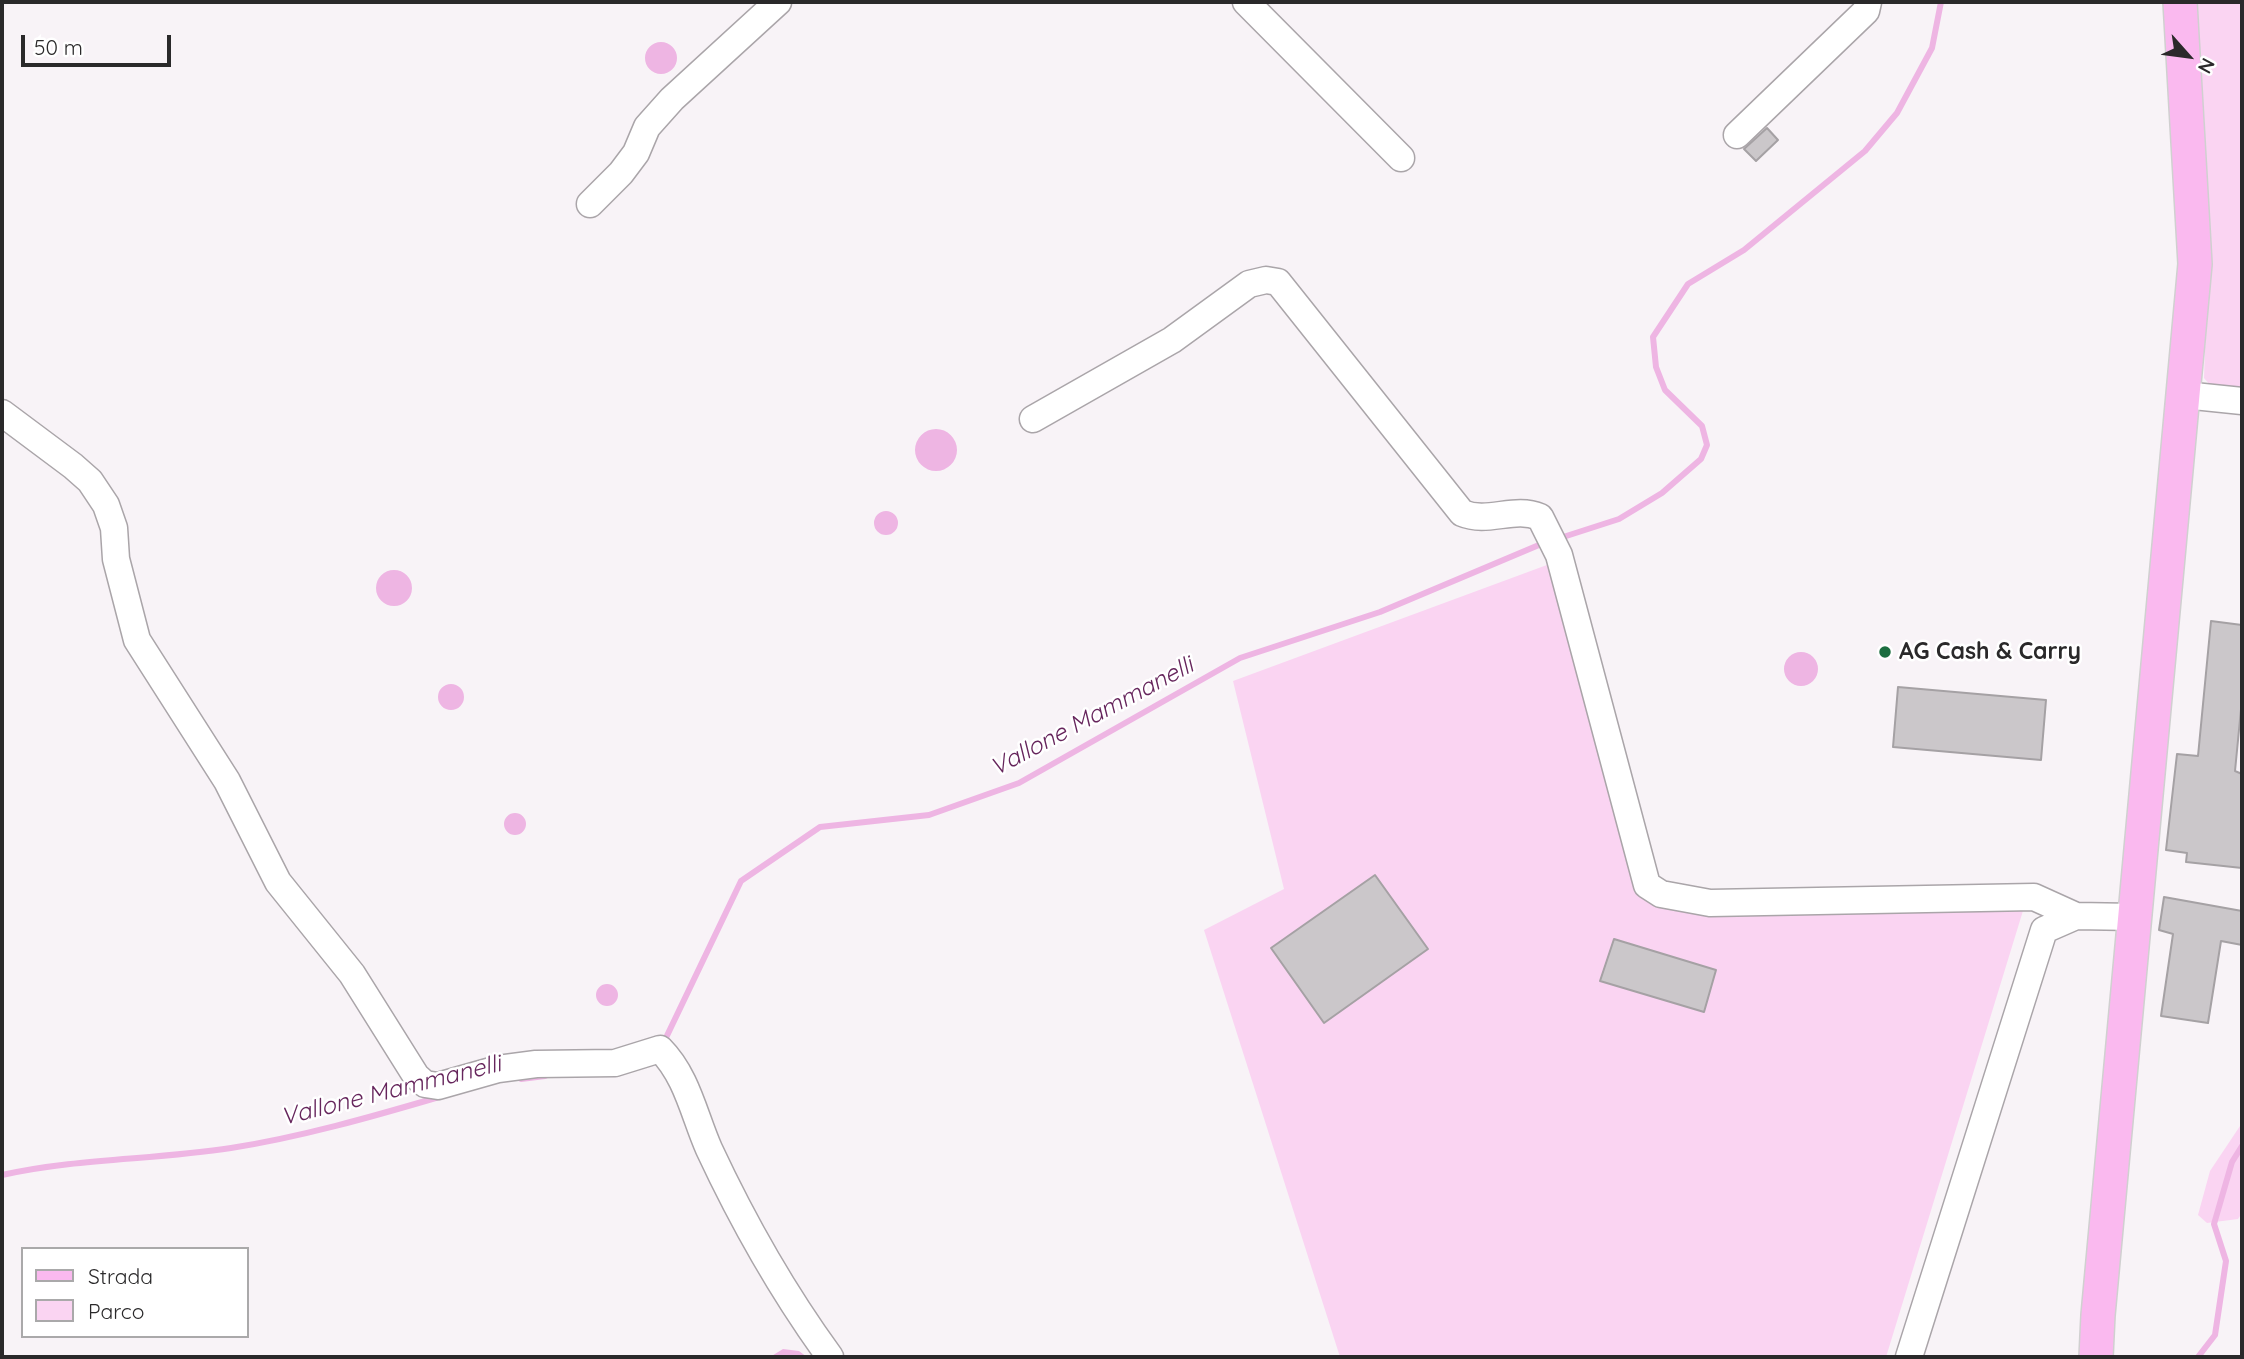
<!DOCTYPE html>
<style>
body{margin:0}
#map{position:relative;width:2244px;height:1359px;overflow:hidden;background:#f8f3f7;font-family:Quicksand,sans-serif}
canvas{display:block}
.frame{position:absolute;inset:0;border:4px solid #2a292a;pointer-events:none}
.legend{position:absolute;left:21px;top:1247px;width:228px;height:91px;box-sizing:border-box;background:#fff;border:2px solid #aaa9aa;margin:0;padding:9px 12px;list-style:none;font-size:21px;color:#2a292a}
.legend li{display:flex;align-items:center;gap:14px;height:35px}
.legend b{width:35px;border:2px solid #aaa9aa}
.north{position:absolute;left:2153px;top:21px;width:70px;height:70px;-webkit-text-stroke:5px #fff;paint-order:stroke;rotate:118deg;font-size:19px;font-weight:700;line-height:28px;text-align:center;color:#2a292a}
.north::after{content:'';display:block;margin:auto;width:24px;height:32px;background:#2a292a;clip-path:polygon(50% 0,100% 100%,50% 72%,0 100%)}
.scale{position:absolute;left:21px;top:35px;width:150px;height:32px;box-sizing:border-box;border:4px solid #2a292a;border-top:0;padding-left:9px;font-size:21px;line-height:24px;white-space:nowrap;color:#2a292a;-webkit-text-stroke:5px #fff;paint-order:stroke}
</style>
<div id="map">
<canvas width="2244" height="1359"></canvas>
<div class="frame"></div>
<ul class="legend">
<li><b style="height:9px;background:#fab9ef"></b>Strada</li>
<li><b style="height:19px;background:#fad4f2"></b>Parco</li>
</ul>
<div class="north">N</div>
<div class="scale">50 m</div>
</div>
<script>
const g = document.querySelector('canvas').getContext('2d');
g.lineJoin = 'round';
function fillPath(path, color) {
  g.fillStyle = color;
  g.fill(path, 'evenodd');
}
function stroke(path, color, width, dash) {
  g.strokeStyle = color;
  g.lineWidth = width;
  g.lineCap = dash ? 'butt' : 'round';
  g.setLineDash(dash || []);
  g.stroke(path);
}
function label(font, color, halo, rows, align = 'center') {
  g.font = font + ' Quicksand,sans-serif';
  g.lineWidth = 5;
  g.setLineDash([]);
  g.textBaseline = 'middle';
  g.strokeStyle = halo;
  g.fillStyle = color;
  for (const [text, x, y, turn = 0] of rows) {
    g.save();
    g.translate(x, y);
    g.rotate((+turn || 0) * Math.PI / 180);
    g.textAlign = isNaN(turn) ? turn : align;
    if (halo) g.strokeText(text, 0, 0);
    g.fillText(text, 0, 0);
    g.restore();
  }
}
fillPath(new Path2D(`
 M2192,2h50v387l-32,-4 -6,-7 3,-89z
 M1555,562l86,334 385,5 -140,456h-546l-136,-427 80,-41 -51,-208z
 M2242,1123v90l-4,6 -31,4 -9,-8 12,-44z`), '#fad4f2');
fillPath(new Path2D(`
 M645 58a16 16 0 1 1 32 0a16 16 0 1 1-32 0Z
 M915 450a21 21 0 1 1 42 0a21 21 0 1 1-42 0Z
 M874 523a12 12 0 1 1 24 0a12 12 0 1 1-24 0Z
 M376 588a18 18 0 1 1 36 0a18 18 0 1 1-36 0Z
 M1784 669a17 17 0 1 1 34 0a17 17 0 1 1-34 0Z
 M438 697a13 13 0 1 1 26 0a13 13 0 1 1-26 0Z
 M504 824a11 11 0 1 1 22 0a11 11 0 1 1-22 0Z
 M596 995a11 11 0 1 1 22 0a11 11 0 1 1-22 0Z
 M783,1349l16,2 8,6h-37z`), '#eeb5e3');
stroke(new Path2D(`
 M1557,539l62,-20 43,-26 39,-34 6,-14 -5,-19 -37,-36 -9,-23 -3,-30 35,-53 56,-34 121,-99 32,-38 35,-65 9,-46
 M663,1044l78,-163 79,-54 109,-12 90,-32 221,-125 140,-46 166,-70
 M521,1079l24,-3
 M2,1175c76,-17 152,-15 229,-27 70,-11 140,-31 208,-51
 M2198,1357l17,-22 11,-74 -12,-37 18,-62 10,-16`), '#eeb5e3', 6);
const building = new Path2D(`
 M1767,128l11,12 -22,21 -12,-12z
 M2211,621l31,4v74l-7,72 7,3v94l-56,-6 1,-9 -21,-3 11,-96 21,2z
 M1898,687l148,13 -5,60 -148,-13z
 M1375,875l53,74 -104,74 -53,-75z
 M2164,897l78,14v34l-21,-4 -13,82 -47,-7 12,-82 -14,-4z
 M1614,939l102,31 -12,42 -104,-31z`);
fillPath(building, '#cbc7ca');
stroke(building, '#a5a1a4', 2);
const minor = new Path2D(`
 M1246,2l155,156
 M1737,135l129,-124 2,-9
 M590,204l31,-31 15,-20 11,-26 25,-28 106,-97
 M2184,395l58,6
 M2,413l71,53 17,15 16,24 8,23 2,31 21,81 90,141 51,101 74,92 64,102 9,8 13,2 60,-17 38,-5 79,-1 45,-14c27,27 34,66 49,100 34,73 73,142 121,208
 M1033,419l139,-79 77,-56 17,-4 12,2 184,231c26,11 52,-7 78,4l19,38 88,330 14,9 49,9 324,-6 42,19 59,1
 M1909,1357l135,-427 32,-14`);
const major = new Path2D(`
 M2096,1357l2,-42 97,-1051 -15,-262`);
stroke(minor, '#aaa5a9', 29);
stroke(major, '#d0d0d0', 36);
stroke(minor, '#fff', 26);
stroke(major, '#fab9ef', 33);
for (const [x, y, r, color] of [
 [1885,652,7,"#1c6e40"]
]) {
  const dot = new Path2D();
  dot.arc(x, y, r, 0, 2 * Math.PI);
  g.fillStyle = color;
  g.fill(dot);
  stroke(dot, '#fff', 2.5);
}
label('bold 23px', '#2a292a', '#fff', [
 ["AG Cash & Carry",1899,652]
], 'left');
label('italic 24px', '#66255c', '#fff', [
 ["Vallone Mammanelli",1092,717,-28],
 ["Vallone Mammanelli",391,1091,-14]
]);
</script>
